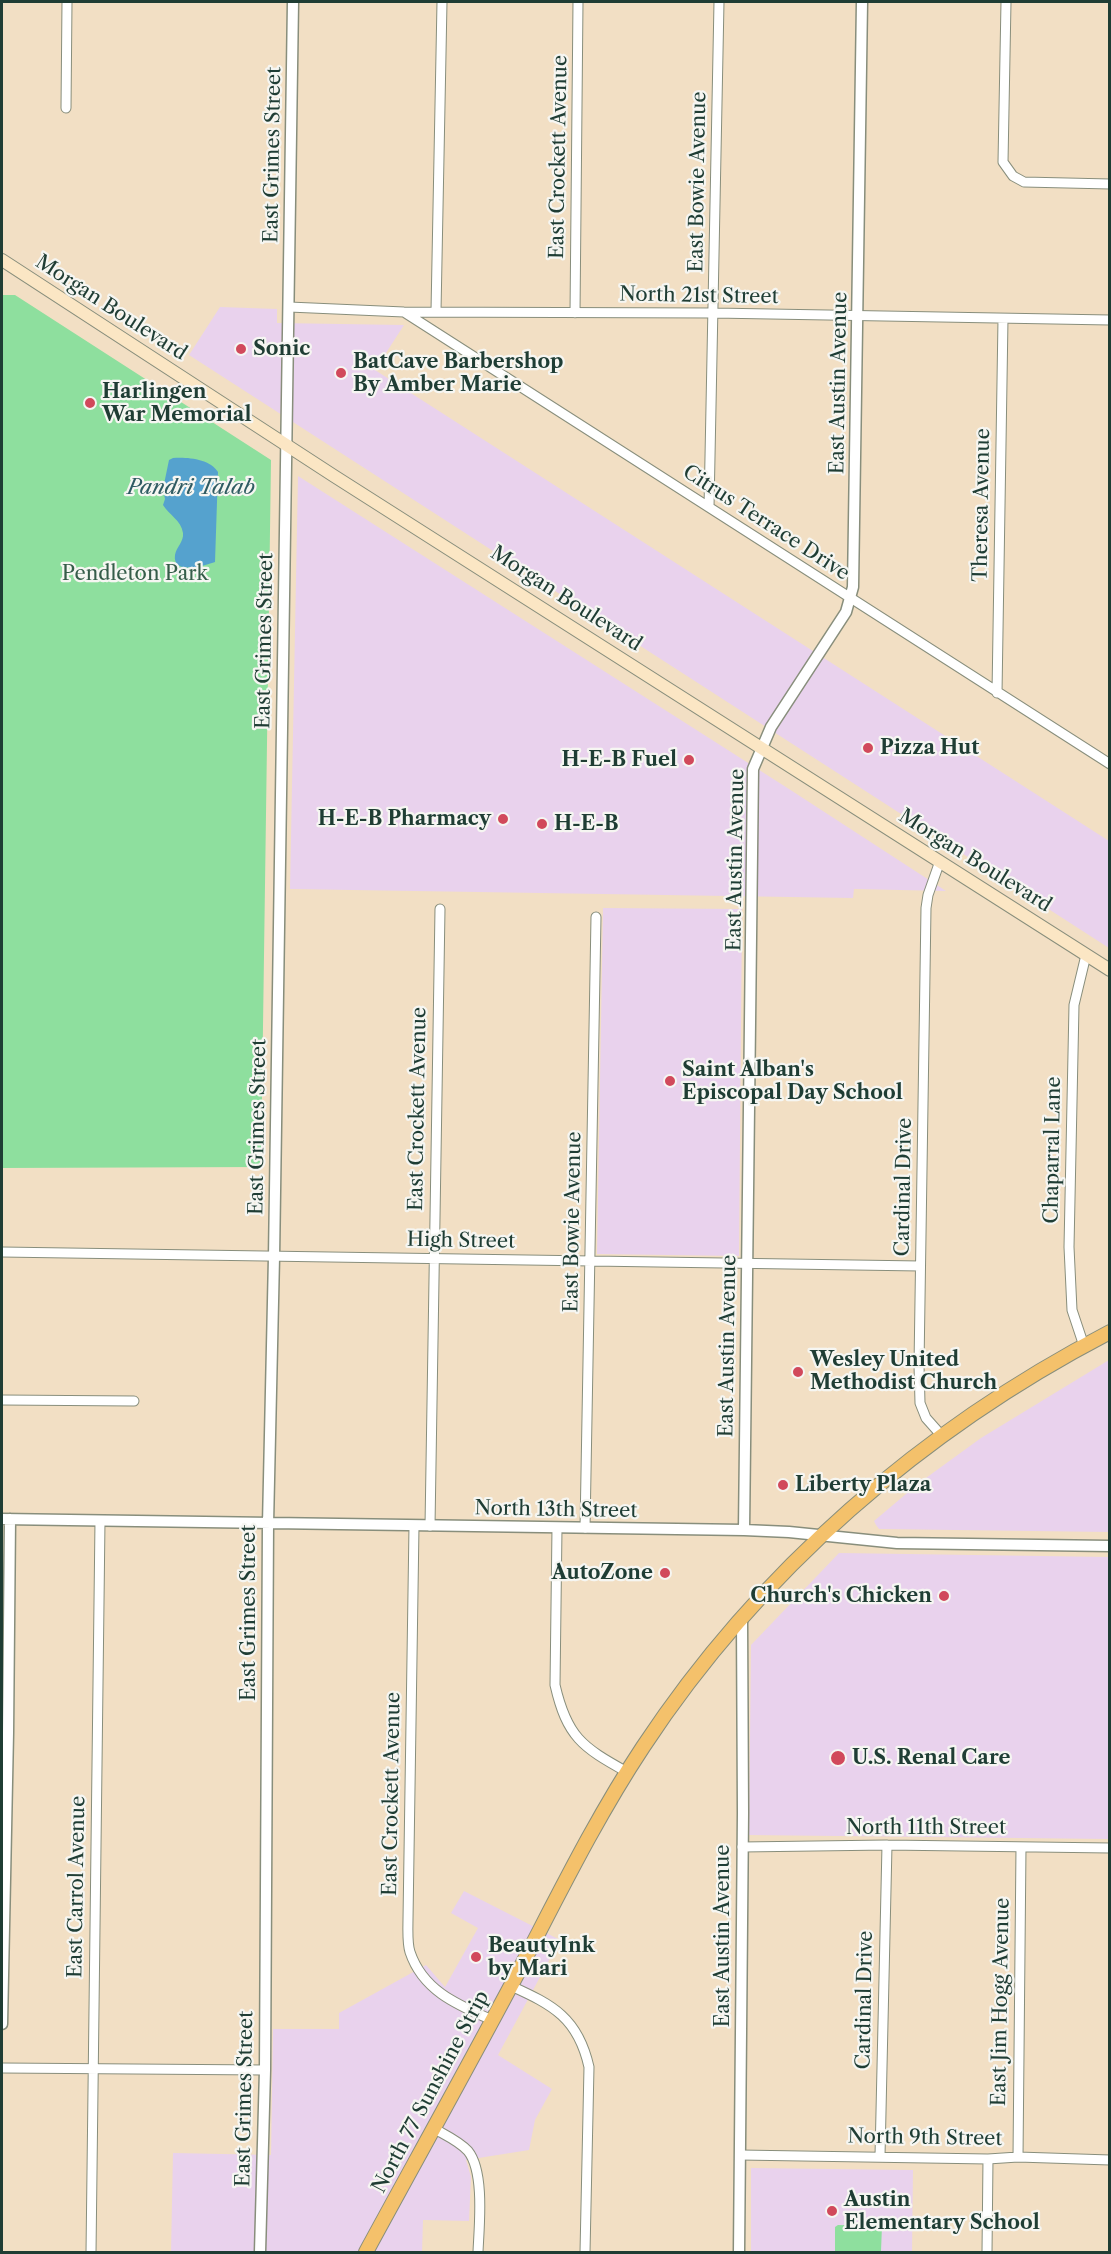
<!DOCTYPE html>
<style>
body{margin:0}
#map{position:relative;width:1111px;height:2254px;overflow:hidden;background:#f2dfc4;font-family:"Libre Caslon Text",serif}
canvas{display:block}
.frame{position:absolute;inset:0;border:3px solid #1f3d34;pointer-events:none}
</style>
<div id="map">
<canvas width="1111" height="2254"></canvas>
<div class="frame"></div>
</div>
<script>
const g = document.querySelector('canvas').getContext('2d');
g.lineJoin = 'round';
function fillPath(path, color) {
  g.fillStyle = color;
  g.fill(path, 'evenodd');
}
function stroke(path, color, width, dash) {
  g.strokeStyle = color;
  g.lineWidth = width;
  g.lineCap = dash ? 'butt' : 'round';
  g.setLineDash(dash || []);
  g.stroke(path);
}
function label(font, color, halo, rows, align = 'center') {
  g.font = font + ' "Libre Caslon Text",serif';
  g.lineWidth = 4.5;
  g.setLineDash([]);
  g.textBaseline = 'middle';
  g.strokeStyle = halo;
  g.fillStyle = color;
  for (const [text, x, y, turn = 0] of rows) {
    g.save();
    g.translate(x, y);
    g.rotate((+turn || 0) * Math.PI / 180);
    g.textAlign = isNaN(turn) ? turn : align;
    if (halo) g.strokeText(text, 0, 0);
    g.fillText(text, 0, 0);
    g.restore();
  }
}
fillPath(new Path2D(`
 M220,307l57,2v14l127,2 -29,45 734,471v107l-920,-593z
 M298,476l491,313 157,102 -92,-2 -1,9 -563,-9z
 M603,908l139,1 -3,347 -142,-2z
 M1109,1360v172l-230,-3 -3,-4 -2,-4 45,-38 62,-45z
 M839,1553l270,4v282l-360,-4 2,-190z
 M464,1891l96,49 -62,115 54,34 -17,31 -6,30 -63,10 5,17 -2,44 -46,-1 -1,32h-251l2,-99 98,2 2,-126h66v-16l87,-48 19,22 33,-59 -27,-15z
 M751,2168l162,2 -1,82h-161z`), '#e9d2ed');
fillPath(new Path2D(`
 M2,295h13l256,165 -10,707 -259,1z
 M838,2225l44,1 -1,25 -46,1v-25z`), '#8edf9e');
fillPath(new Path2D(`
 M173,458c15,-1 37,1 45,14l-3,90c-9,3 -43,14 -40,-7 1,-8 9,-13 8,-22 -2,-13 -14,-18 -20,-28l2,-6 -2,-10 6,-29z`), '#55a2ce');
const minor = new Path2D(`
 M1006,2l-3,160 10,14 11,6 86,2
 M66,108l1,-106
 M289,307l115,5 310,1 396,7
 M436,311l6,-309
 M404,312l706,452
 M575,313l3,-311
 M709,507l10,-505
 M997,693l6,-374
 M940,861l-12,34 -2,13 -7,457 1,38 6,15 16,18
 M2,1252l918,14
 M1084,1346l-12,-36 -3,-63 5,-242 12,-50
 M2,1400l132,1
 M414,1526l-6,393c0,10 -1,24 2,33 13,39 48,53 82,68
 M430,1526l10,-617
 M557,1528l-2,157c12,52 27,62 72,87
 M585,1528l11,-611
 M742,1847l145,-2 223,3
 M511,1986c42,19 67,32 78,81l-4,185
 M2,2068l263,2
 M433,2128c12,7 26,13 35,23 17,21 11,76 10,101
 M740,2155l248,4 30,-2 92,3
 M880,2156l7,-311
 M1018,2157l3,-310
 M91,2252l9,-731
 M987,2252l1,-93`);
const tertiary = new Path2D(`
 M2,1519l742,11 45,2 108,11 213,3
 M744,1530l9,-761 18,-42 75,-115 7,-25 9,-585
 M2,2024l6,-291 2,-214
 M260,2252l5,-182 3,-546 6,-267 19,-1255
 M739,2252l4,-439 -1,-193`);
const secondary = new Path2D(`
 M2,260l332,216 776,494`);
const primary = new Path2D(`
 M366,2252c49,-90 99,-180 148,-272 41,-78 80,-159 129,-233 116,-176 280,-318 467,-415`);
stroke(minor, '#888e7c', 11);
stroke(tertiary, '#888e7c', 13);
stroke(secondary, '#888e7c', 14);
stroke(primary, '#888e7c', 16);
stroke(minor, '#fff', 9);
stroke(tertiary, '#fff', 10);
stroke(secondary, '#fbe6c4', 12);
stroke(primary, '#f4c16b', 14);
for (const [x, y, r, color] of [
 [241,349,6,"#d1495b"],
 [341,373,6,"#d1495b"],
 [90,403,6,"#d1495b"],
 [868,748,6,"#d1495b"],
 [689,760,6,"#d1495b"],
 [503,819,6,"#d1495b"],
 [542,824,6,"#d1495b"],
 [670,1081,6,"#d1495b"],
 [798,1372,6,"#d1495b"],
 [783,1485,6,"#d1495b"],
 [665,1573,6,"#d1495b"],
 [944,1596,6,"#d1495b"],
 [838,1758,8,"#d1495b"],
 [476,1957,6,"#d1495b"],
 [832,2211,6,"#d1495b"]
]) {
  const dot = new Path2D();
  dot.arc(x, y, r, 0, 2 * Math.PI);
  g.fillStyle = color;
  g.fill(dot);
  stroke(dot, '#f6f6f2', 2);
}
label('20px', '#1f3d34', '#f6f6f2', [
 ["East Grimes Street",273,155,-89],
 ["East Crockett Avenue",559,157,-89],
 ["East Bowie Avenue",698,182,-89],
 ["North 21st Street",699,296,1],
 ["Morgan Boulevard",111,308,33],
 ["East Austin Avenue",839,383,-89],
 ["Theresa Avenue",982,505,-89],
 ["Citrus Terrace Drive",766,523,33],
 ["Morgan Boulevard",566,599,33],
 ["East Grimes Street",265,641,-89],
 ["East Austin Avenue",736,860,-89],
 ["Morgan Boulevard",975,861,32],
 ["East Crockett Avenue",418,1109,-89],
 ["East Grimes Street",258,1127,-89],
 ["Chaparral Lane",1053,1150,-89],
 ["Cardinal Drive",904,1187,-89],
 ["East Bowie Avenue",573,1222,-89],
 ["High Street",461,1241,1],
 ["East Austin Avenue",728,1346,-89],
 ["North 13th Street",556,1510,1],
 ["East Grimes Street",249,1613,-90],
 ["East Crockett Avenue",392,1794,-89],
 ["North 11th Street",926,1828],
 ["East Carrol Avenue",77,1887,-89],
 ["East Austin Avenue",723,1936,-90],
 ["Cardinal Drive",865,2000,-89],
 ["East Jim Hogg Avenue",1001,2002,-89],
 ["North 77 Sunshine Strip",431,2092,-62],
 ["East Grimes Street",245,2099,-89],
 ["North 9th Street",925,2138,1]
]);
label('bold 20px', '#1f3d34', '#f6f6f2', [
 ["Sonic",253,349],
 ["BatCave Barbershop",353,362],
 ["By Amber Marie",353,385],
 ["Harlingen",102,392],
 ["War Memorial",102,415],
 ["Pizza Hut",880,748],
 ["H-E-B Fuel",677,760,"right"],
 ["H-E-B Pharmacy",491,819,"right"],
 ["H-E-B",554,824],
 ["Saint Alban's",682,1070],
 ["Episcopal Day School",682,1093],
 ["Wesley United",810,1360],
 ["Methodist Church",810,1383],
 ["Liberty Plaza",795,1485],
 ["AutoZone",653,1573,"right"],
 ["Church's Chicken",932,1596,"right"],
 ["U.S. Renal Care",852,1758],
 ["BeautyInk",488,1946],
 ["by Mari",488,1969],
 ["Austin",844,2200],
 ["Elementary School",844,2223]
], 'left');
label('20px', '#355d49', '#f6f6f2', [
 ["Pendleton Park",135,574]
]);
label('italic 21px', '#2f5b62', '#f6f6f2', [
 ["Pandri Talab",191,488]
]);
</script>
